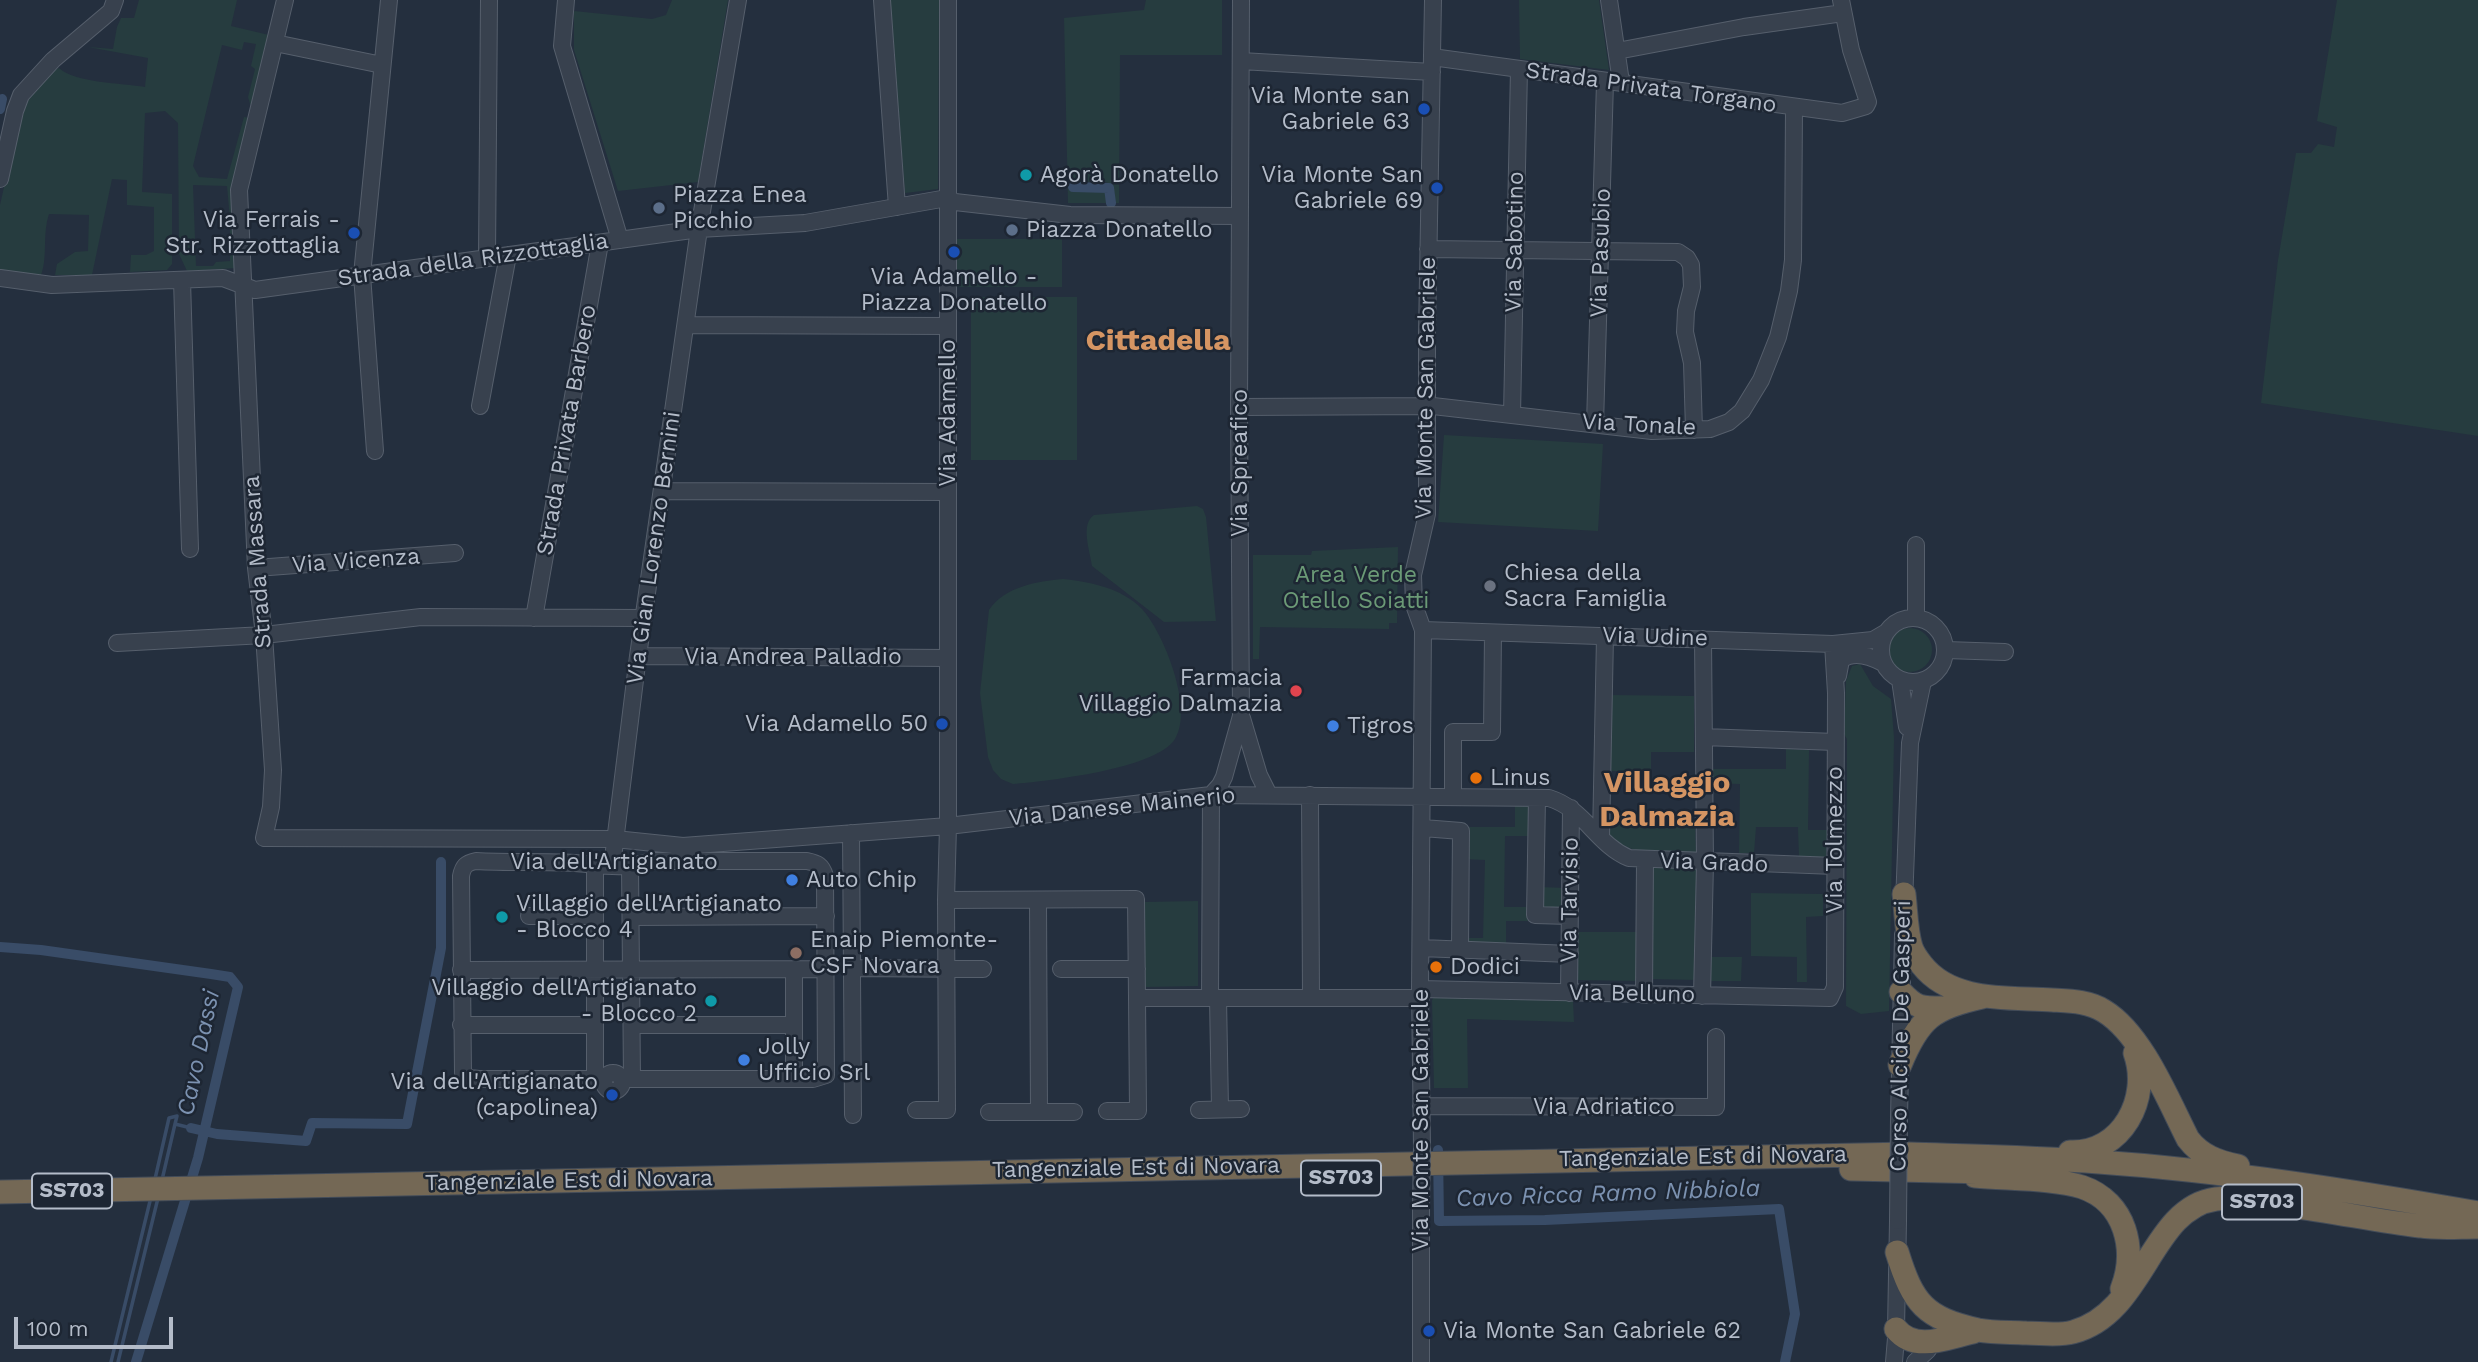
<!DOCTYPE html>
<meta charset="utf-8">
<style>
body{margin:0}
#map{position:relative;width:2478px;height:1362px;overflow:hidden;background:#242f3e;font-family:"Work Sans",sans-serif}
canvas{display:block}
.scale{position:absolute;left:14px;top:1317px;width:159px;height:32px;box-sizing:border-box;border:4px solid #b4bcc9;border-top:0;padding-left:9px;font-size:21px;line-height:24px;white-space:nowrap;color:#b4bcc9;-webkit-text-stroke:5px #1d2633;paint-order:stroke}
</style>
<div id="map">
<canvas width="2478" height="1362"></canvas>
<div class="scale">100 m</div>
</div>
<script>
const g = document.querySelector('canvas').getContext('2d');
g.lineJoin = 'round';
function fillPath(path, color) {
  g.fillStyle = color;
  g.fill(path, 'evenodd');
}
function stroke(path, color, width, dash) {
  g.strokeStyle = color;
  g.lineWidth = width;
  g.lineCap = dash ? 'butt' : 'round';
  g.setLineDash(dash || []);
  g.stroke(path);
}
function label(font, color, halo, rows, align = 'center') {
  g.font = font + ' "Work Sans",sans-serif';
  g.lineWidth = 5;
  g.setLineDash([]);
  g.textBaseline = 'middle';
  g.strokeStyle = halo;
  g.fillStyle = color;
  for (const [text, x, y, turn = 0] of rows) {
    g.save();
    g.translate(x, y);
    g.rotate((+turn || 0) * Math.PI / 180);
    g.textAlign = isNaN(turn) ? turn : align;
    if (halo) g.strokeText(text, 0, 0);
    g.fillText(text, 0, 0);
    g.restore();
  }
}
fillPath(new Path2D(`
 M139,0h98l-6,26 38,9 -15,69h-4l-2,-7 7,-28 -4,-3 5,-22 -12,-2 -2,8 -20,-5 -29,121 6,11 28,2 17,-62 6,1 -15,101 -5,1 -3,-34 -34,-1 3,81h17l3,-4 14,-1v-31h5l2,38 -50,3 -8,-17 -1,-131 -13,-12 -20,2 -3,79 30,2v70l-5,6 -37,2 1,-17h15l8,-4v-44l-27,-2v-25l-15,-1 -20,96h-37l2,-11 18,-12 13,-1 1,-36 -40,-1c-7,21 -1,43 -8,61l-7,1 -34,-5v-66l24,-107 21,-23 14,-7c16,15 63,15 86,19l3,-29 -60,-11 25,2 4,-22 4,-9h13z
 M672,0h56l-30,182 -80,9 -44,-141v-39l78,8 14,-4z
 M890,0h49l-1,189 -33,4z
 M1146,0h76v55h-102l-1,148h-4c0,-26 -10,-21 -31,-21v9l22,-1 2,13h-40l-4,-185 80,-8z
 M1519,0h80l10,70 -89,-11z
 M2337,0h141v436l-217,-33 17,-143 18,-107h15l7,-9 16,3 3,-20 -20,-6z
 M957,239h105v48h-105z
 M971,297h106v163h-106z
 M1444,435l159,9 -5,87 -160,-9z
 M1197,506l6,3 3,8 10,104 -52,1 -72,-56c-2,-15 -12,-42 2,-51z
 M1398,547l-1,76h-8v6l-129,-2 -1,32h-6v-104h58l1,-4z
 M1063,579c27,3 59,9 79,30 22,24 52,100 33,130 -19,30 -127,42 -162,45l-12,-5 -8,-9 -5,-13 -8,-64 9,-83c15,-23 49,-29 74,-31z
 M1888 650a22 22 0 1 1 44 0a22 22 0 1 1-44 0Z
 M1860,664l13,22 18,13 3,39 -5,273 -28,3 -15,-8 1,-267 -3,-5 2,-53 6,-15z
 M1610,695l84,1v56h-43v20l-42,-1z
 M1786,749l23,1 -1,80h19l-1,27h-27l-1,-30h-42l-2,26h-15l1,-69 -30,-1v-14h76z
 M1515,806h17l-1,30h-26l-1,71h25l-1,14h-22v27l-43,-1v-9h20l2,-78 -21,-1v-32h51z
 M1608,818l87,2 1,33c-30,0 -67,5 -88,-20z
 M1651,866h49l-2,114 -49,-1z
 M1540,887l27,1 -1,24h-27z
 M1751,893l72,1v22l-17,1 1,65h-10v-25l-46,-1z
 M1198,901v85l-53,1v-85z
 M1576,932h62l-1,49 -62,-1z
 M1705,957h37l-1,24h-36z
 M1435,996l138,5 1,21 -107,-3 1,69h-34l-2,-88z`), '#263c3f');
stroke(new Path2D(`
 M155,1179l14,-61 8,-2 -2,8 16,4
 M162,1180l13,-56
 M111,1362l40,-165
 M118,1362l40,-164`), '#394c67', 3.5);
stroke(new Path2D(`
 M0,109l2,-10
 M1073,187l36,1 2,15
 M0,947l41,3 170,24 19,3 8,10 -40,171 -62,204
 M191,1128l26,6 89,7 6,-18 95,1 34,-176v-86
 M1438,1150l1,71 106,-1 234,-11 16,105 -10,48`), '#394c67', 10);
const minor = new Path2D(`
 M285,0l-46,190 17,378 8,67 9,135 -2,37 -7,31 351,1 68,7 265,-20 263,-31 338,3c36,11 47,46 80,60l206,8
 M566,0l-4,46 58,194
 M882,0l15,207
 M948,0v826l-2,74 190,-1 1,99h284
 M1609,0l12,82
 M275,43l107,22
 M1617,51l127,-24 99,-14
 M1432,57l410,56 24,-7 2,-4 -17,-52 -10,-50
 M1241,61l191,11
 M0,179l15,-68 6,-16 32,-35 58,-49 4,-11
 M947,198l8,4 115,13 170,1
 M1428,249l250,3 9,6 4,7 1,22 -6,24 -1,21 7,31 2,67
 M487,258l2,-258
 M0,278l52,7 171,-7 32,12 444,-61 106,-6 142,-25
 M182,280l8,269
 M686,325l262,1
 M480,406l28,-151
 M1239,407l194,-1 219,25 58,-2 19,-7 13,-11 19,-31 17,-43 11,-46 4,-31 1,-152
 M1512,415l7,-346
 M1595,424l10,-342
 M375,451l-13,-176 27,-275
 M663,491l285,1
 M256,568l199,-15
 M1916,617v-72
 M1881 650a32 32 0 1 1 64 0a32 32 0 1 1-64 0Z
 M534,618l66,-375
 M1423,630l410,14 40,-4 12,-7
 M117,643l147,-8 157,-18 222,1
 M1946,650l59,2
 M638,656l310,2
 M1838,676l3,-16c13,-10 29,-4 42,3
 M1900,680l7,47
 M1242,718l17,57 10,20
 M1704,737l131,5
 M1211,795l9,-10 4,-8 17,-61 -2,-309 2,-407
 M1310,795l1,203
 M1453,796v-64h39l1,-99
 M1537,798l-2,117 35,1
 M1423,828l38,3 -1,118
 M851,833l2,282
 M1601,838l4,-202
 M612,866l26,-210 61,-427 39,-229
 M630,866l2,213
 M1038,901l1,211
 M1904,904l6,-161 13,-62
 M529,916h66
 M631,917l195,-1
 M1421,948l149,6
 M852,968l131,1
 M1061,969h76
 M461,970l365,-1
 M1420,989l410,9 5,-11 1,-294 -3,-49
 M1569,993l2,-185
 M1644,995l1,-134
 M1702,996l3,-133 -2,-224
 M1210,998l1,-203
 M1218,998l2,111
 M461,1025h134
 M632,1025h162
 M604 1082a9 9 0 1 1 18 0a9 9 0 1 1-18 0Z
 M595,1079v-213
 M605,1079h-126l-10,-1 -6,-5 -2,-197c2,-10 5,-13 15,-15 33,2 66,0 99,2 26,2 50,7 76,-2h156c10,2 15,4 18,15l1,199 -13,4h-192
 M794,1079v-110
 M1421,1106l295,1v-70
 M916,1110h31l-1,-210
 M1199,1110l42,-1
 M1107,1111h31l-1,-113
 M989,1112h85
 M1899,1117l4,-183
 M1422,1148l-2,-159 3,-359 -9,-25 -1,-30 14,-61v-182l6,-332
 M1896,1329l2,-108
 M1421,1362v-155
 M1894,1362l2,-24
 M1915,1362l13,-12`);
const highway = new Path2D(`
 M1904,894c2,17 2,37 7,53 2,6 7,13 11,18 30,38 86,32 130,35 17,1 37,1 52,11 38,23 64,89 84,128 13,17 30,23 50,27
 M1901,992c15,16 20,16 41,16
 M1900,1065c19,-47 33,-57 82,-68
 M2070,1152c52,2 81,-54 65,-99
 M1851,1169l137,3
 M1975,1176c29,3 80,2 107,11 44,15 55,63 40,102
 M0,1192l1909,-38c63,2 127,3 190,8 127,9 254,29 379,51
 M1897,1252c16,52 28,66 81,78 16,3 32,2 48,3 15,0 32,3 47,-1 72,-19 77,-124 143,-133 23,-3 50,4 73,7 44,5 87,15 131,20 19,3 39,1 58,1
 M1896,1329c19,24 53,8 77,3`);
stroke(minor, '#565f6c', 18);
stroke(highway, '#434c59', 25);
stroke(minor, '#38414e', 16);
stroke(highway, '#746855', 23);
const minorBridge = new Path2D(`
 M1421,1207l1,-59
 M1898,1221l1,-104`);
stroke(minorBridge, '#565f6c', 18, []);
stroke(minorBridge, '#38414e', 16);
for (const [x, y, r, color] of [
 [1424,109,7,"#1a4fb4"],
 [1026,175,7,"#0f9aa8"],
 [1437,188,7,"#1a4fb4"],
 [659,208,7,"#5c6f8a"],
 [1012,230,7,"#5c6f8a"],
 [354,233,7,"#1a4fb4"],
 [954,252,7,"#1a4fb4"],
 [1490,586,7,"#6b7280"],
 [1296,691,7,"#e0444e"],
 [942,724,7,"#1a4fb4"],
 [1333,726,7,"#3f7fe0"],
 [1476,778,7,"#e8710a"],
 [792,880,7,"#3f7fe0"],
 [502,917,7,"#0f9aa8"],
 [796,953,7,"#8d6e63"],
 [1436,967,7,"#e8710a"],
 [711,1001,7,"#0f9aa8"],
 [744,1060,7,"#3f7fe0"],
 [612,1095,7,"#1a4fb4"],
 [1429,1331,7,"#1a4fb4"]
]) {
  const dot = new Path2D();
  dot.arc(x, y, r, 0, 2 * Math.PI);
  g.fillStyle = color;
  g.fill(dot);
  stroke(dot, '#1d2633', 2.5);
}
for (const [x, y, w] of [
 [1341,1178,80],
 [72,1191,80],
 [2262,1202,80]
]) {
  const box = new Path2D();
  box.roundRect(x - w / 2, y - 17.5, w, 35, 5);
  g.fillStyle = '#1d2633';
  g.fill(box);
  stroke(box, '#b4bcc9', 2);
}
label('bold 21px', '#b4bcc9', null, [
 ["SS703",1341,1178],
 ["SS703",72,1191],
 ["SS703",2262,1202]
]);
label('23px', '#b4bcc9', '#1d2633', [
 ["Strada Privata Torgano",1651,88,8],
 ["Via Sabotino",1515,242,-89],
 ["Via Pasubio",1601,253,-88],
 ["Strada della Rizzottaglia",473,260,-8],
 ["Via Monte San Gabriele",1426,388,-89],
 ["Via Adamello",948,413,-90],
 ["Via Tonale",1639,425,3],
 ["Strada Privata Barbero",567,430,-80],
 ["Via Spreafico",1240,463,-90],
 ["Via Gian Lorenzo Bernini",654,548,-82],
 ["Via Vicenza",356,561,-4],
 ["Strada Massara",258,562,-94],
 ["Via Udine",1655,637,2],
 ["Via Andrea Palladio",793,657],
 ["Via Danese Mainerio",1122,807,-6],
 ["Via Tolmezzo",1835,840,-90],
 ["Via dell'Artigianato",614,862],
 ["Via Grado",1714,863,2],
 ["Via Tarvisio",1570,900,-89],
 ["Via Belluno",1632,994,1],
 ["Corso Alcide De Gasperi",1901,1036,-89],
 ["Via Adriatico",1604,1107],
 ["Via Monte San Gabriele",1421,1120,-90],
 ["Tangenziale Est di Novara",1703,1157,-1],
 ["Tangenziale Est di Novara",1136,1168,-1],
 ["Tangenziale Est di Novara",569,1181,-1]
]);
label('23px', '#b4bcc9', '#1d2633', [
 ["Via Monte san",1410,96,"right"],
 ["Gabriele 63",1410,122,"right"],
 ["Agorà Donatello",1040,175],
 ["Via Monte San",1423,175,"right"],
 ["Gabriele 69",1423,201,"right"],
 ["Piazza Enea",673,195],
 ["Picchio",673,221],
 ["Via Ferrais -",340,220,"right"],
 ["Str. Rizzottaglia",340,246,"right"],
 ["Piazza Donatello",1026,230],
 ["Via Adamello -",954,277,"center"],
 ["Piazza Donatello",954,303,"center"],
 ["Chiesa della",1504,573],
 ["Sacra Famiglia",1504,599],
 ["Farmacia",1282,678,"right"],
 ["Villaggio Dalmazia",1282,704,"right"],
 ["Via Adamello 50",928,724,"right"],
 ["Tigros",1347,726],
 ["Linus",1490,778],
 ["Auto Chip",806,880],
 ["Villaggio dell'Artigianato",516,904],
 ["- Blocco 4",516,930],
 ["Enaip Piemonte-",810,940],
 ["CSF Novara",810,966],
 ["Dodici",1450,967],
 ["Villaggio dell'Artigianato",697,988,"right"],
 ["- Blocco 2",697,1014,"right"],
 ["Jolly",758,1047],
 ["Ufficio Srl",758,1073],
 ["Via dell'Artigianato",598,1082,"right"],
 ["(capolinea)",598,1108,"right"],
 ["Via Monte San Gabriele 62",1443,1331]
], 'left');
label('23px', '#6b9a76', '#1d2633', [
 ["Area Verde",1356,575],
 ["Otello Soiatti",1356,601]
]);
label('italic 24px', '#7c92b1', '#1d2633', [
 ["Cavo Dassi",199,1053,-78],
 ["Cavo Ricca Ramo Nibbiola",1608,1194,-2]
]);
label('bold 30px', '#d59563', '#1d2633', [
 ["Cittadella",1158,341],
 ["Villaggio",1667,783],
 ["Dalmazia",1667,817]
]);
</script>
